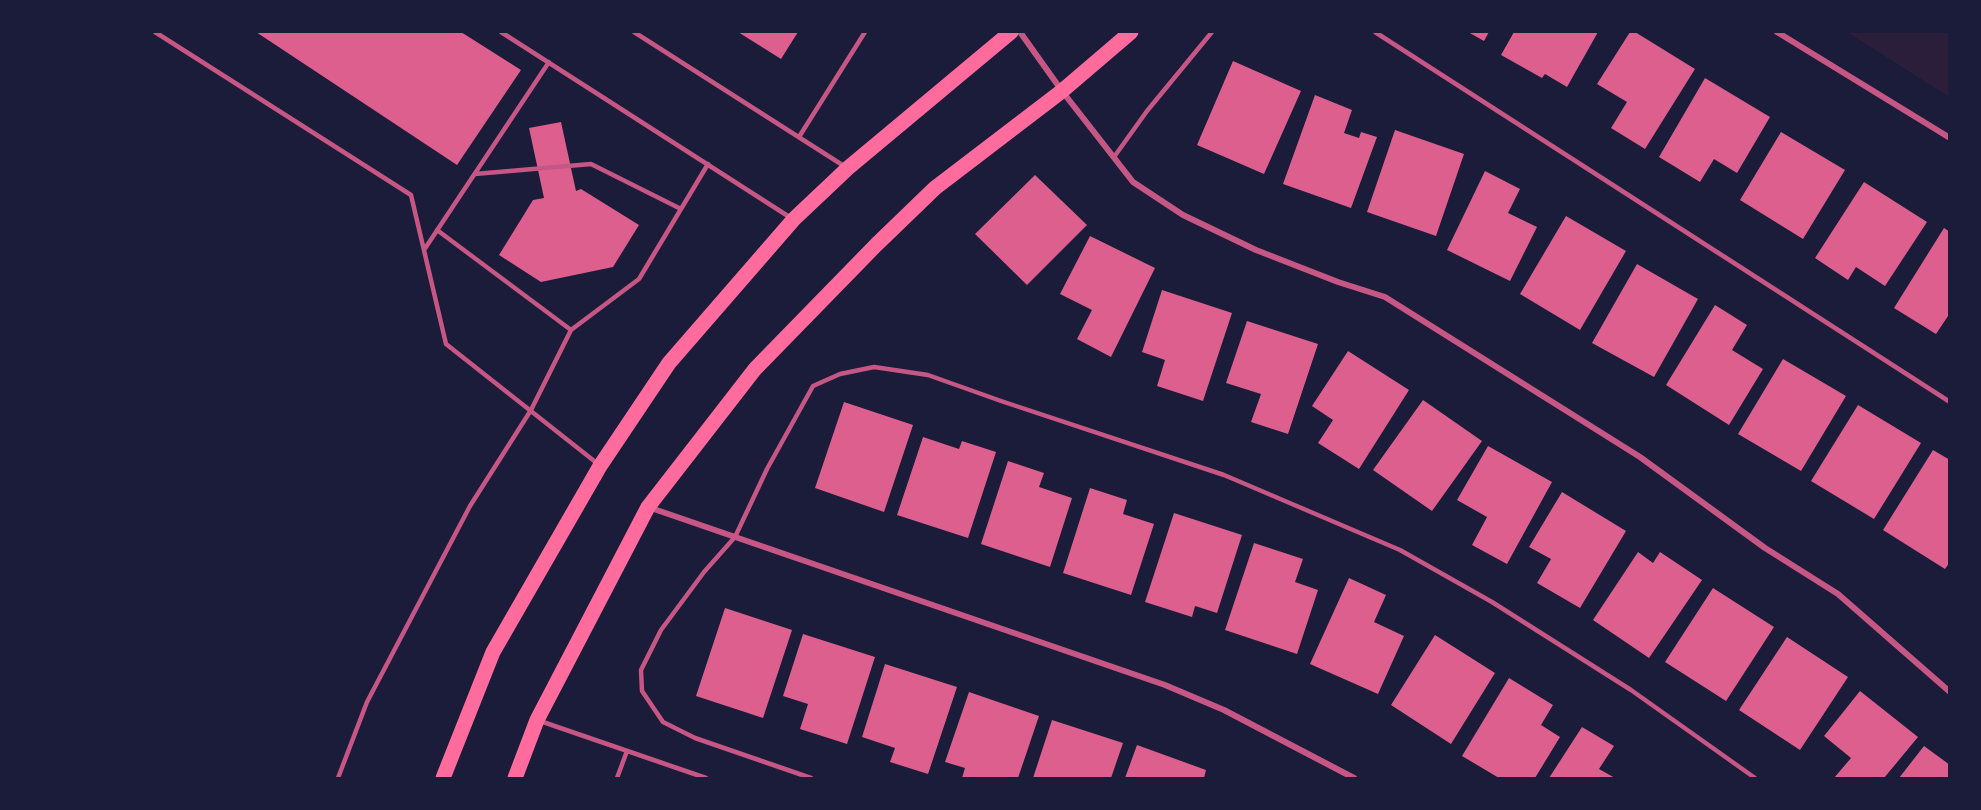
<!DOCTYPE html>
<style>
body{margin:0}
#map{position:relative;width:1981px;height:810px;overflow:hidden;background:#1b1b3a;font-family:"Nunito Sans",sans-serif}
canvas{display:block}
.frame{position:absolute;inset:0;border:33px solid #1b1b3a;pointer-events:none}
</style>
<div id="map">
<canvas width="1981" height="810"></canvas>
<div class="frame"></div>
</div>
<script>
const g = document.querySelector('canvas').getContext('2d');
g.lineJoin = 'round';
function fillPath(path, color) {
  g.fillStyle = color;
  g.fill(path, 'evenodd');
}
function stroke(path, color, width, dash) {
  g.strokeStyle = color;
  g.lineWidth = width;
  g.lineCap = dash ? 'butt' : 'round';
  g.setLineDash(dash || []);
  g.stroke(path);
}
fillPath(new Path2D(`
 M1847,32h102v65z`), '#2a1e3b');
fillPath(new Path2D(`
 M256,32h205l60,38 -64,95z
 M738,32h60l-17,27z
 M1468,32h21l-5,9z
 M1514,32h84l-31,55 -22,-13 -3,4 -41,-23z
 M1630,32h5l60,37 -50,80 -34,-21 16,-26 -30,-18z
 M1233,61l68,30 -37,83 -67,-29z
 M1705,78l65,39 -33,56 -23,-14 -14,23 -41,-25z
 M1315,95l37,15 -8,23 15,5 2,-6 16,5 -26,71 -68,-24z
 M561,122l15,69 5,-2 58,36 -26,42 -72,15 -42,-27 34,-55 11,-2 -15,-70z
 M1395,130l69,24 -28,82 -69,-24z
 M1781,132l64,38 -42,69 -63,-39z
 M1485,171l35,18 -12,24 29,14 -27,54 -63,-31z
 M1035,175l52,50 -60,60 -52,-51z
 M1864,182l63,40 -42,64 -29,-19 -8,13 -33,-22z
 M1566,216l60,35 -46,79 -60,-36z
 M1944,228l6,4v81l-14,21 -42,-26z
 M1090,236l65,32 -44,89 -34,-18 15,-29 -32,-16z
 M1637,264l61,35 -44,78 -62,-34z
 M1162,290l70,23 -29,88 -46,-15 8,-26 -23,-8z
 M1715,305l32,20 -15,25 31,19 -34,56 -63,-40z
 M1247,321l71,23 -30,90 -37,-12 10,-28 -35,-11z
 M1348,351l61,39 -50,79 -41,-26 15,-23 -21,-14z
 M1783,359l63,37 -45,75 -63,-37z
 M1423,400l59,41 -50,70 -59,-41z
 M844,402l69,23 -29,87 -69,-24z
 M1858,405l63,38 -47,76 -63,-38z
 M923,437l36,12 3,-8 34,11 -28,86 -71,-23z
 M1488,446l64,36 -45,82 -35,-19 15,-28 -30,-17z
 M1933,450l17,10v102l-5,7 -62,-39z
 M1008,461l36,12 -5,14 33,11 -22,69 -69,-23z
 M1090,488l37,12 -4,14 31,10 -23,71 -68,-22z
 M1562,492l64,39 -46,77 -43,-25 14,-24 -22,-12z
 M1174,513l68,22 -25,78 -22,-7 -3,11 -47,-15z
 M1254,543l49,16 -8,23 23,8 -21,64 -72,-24z
 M1638,552l15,11 7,-11 42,28 -53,78 -56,-38z
 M1349,578l37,17 -12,27 30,14 -26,58 -68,-30z
 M1713,588l61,39 -48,74 -61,-39z
 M725,608l67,22 -29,88 -67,-22z
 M803,634l72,23 -28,87 -47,-15 8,-25 -25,-8z
 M1435,635l60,38 -44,71 -60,-39z
 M1787,637l61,40 -48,73 -61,-40z
 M885,664l72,23 -29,87 -38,-12 5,-14 -33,-11z
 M1509,678l44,27 -12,20 19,12 -25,41h-36l-37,-22z
 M1860,691l58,46 -34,41h-50l17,-20 -27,-22z
 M969,692l70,24 -21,62h-56l3,-10 -20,-6z
 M1052,720l71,23 -12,35h-78z
 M1582,727l32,19 -15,23 16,9h-66z
 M1137,745l69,25 -2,8h-79z
 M1924,746l26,19v13h-51z`), '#dd5f8e');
stroke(new Path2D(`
 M155,32l256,163 35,149 152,120
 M501,32l290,186
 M634,32l210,134
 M1375,32l575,370
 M799,137l66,-105
 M1114,157l33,-46 65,-79
 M475,174l116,-10 90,45
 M437,230l134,100
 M424,250l125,-188
 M540,721l166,57
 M338,778l29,-76 103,-196 61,-96 40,-80 68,-51 69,-115
 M617,778l10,-27
 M811,778l-116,-40 -32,-16 -21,-31 -1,-21 20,-40 43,-58 31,-35 32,-68 46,-83 27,-12 34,-7 54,8 73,26 223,74 176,75 92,52 139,88 124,88`), '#c65784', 4.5);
stroke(new Path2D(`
 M1020,32l42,59 71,91 50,33 73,35 82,32 47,15 255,160 125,91 73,46 112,98
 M1777,32l173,106
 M648,507l517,178 59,25 130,68`), '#c65784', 6);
stroke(new Path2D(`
 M443,778l50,-126 107,-186 69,-103 125,-144 54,-51 163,-136
 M515,778l22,-58 111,-213 107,-138 121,-124 59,-57 127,-97 69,-59`), '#ff6b9d', 15);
</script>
